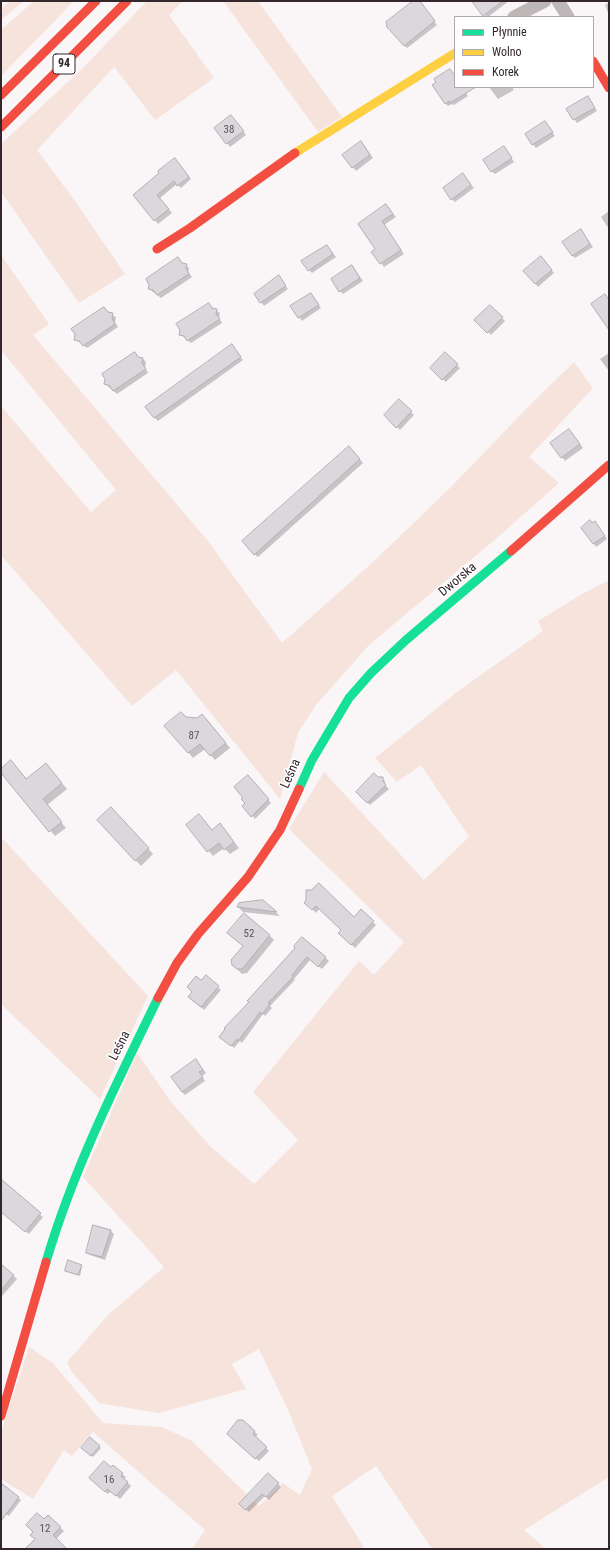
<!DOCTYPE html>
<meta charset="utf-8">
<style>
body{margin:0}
#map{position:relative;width:610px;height:1550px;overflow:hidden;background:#faf6f8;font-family:"Roboto Condensed",sans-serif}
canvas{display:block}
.frame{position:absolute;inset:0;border:2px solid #33262d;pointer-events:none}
.legend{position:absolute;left:454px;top:16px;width:140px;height:72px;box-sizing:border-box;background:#fff;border:1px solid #ada8ab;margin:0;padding:5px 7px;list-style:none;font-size:12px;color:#33262d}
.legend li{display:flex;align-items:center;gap:8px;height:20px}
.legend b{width:20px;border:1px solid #ada8ab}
</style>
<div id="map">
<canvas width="610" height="1550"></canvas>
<div class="frame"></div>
<ul class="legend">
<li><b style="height:5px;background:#16e098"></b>Płynnie</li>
<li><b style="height:5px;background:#ffcf43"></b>Wolno</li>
<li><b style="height:5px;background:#f24e42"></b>Korek</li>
</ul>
</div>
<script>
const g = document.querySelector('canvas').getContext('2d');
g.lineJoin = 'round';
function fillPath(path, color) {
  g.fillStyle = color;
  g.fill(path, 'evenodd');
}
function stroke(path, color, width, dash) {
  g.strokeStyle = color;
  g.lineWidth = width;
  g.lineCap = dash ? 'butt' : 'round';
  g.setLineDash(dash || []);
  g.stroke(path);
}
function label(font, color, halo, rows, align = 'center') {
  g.font = font + ' "Roboto Condensed",sans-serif';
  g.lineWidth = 3.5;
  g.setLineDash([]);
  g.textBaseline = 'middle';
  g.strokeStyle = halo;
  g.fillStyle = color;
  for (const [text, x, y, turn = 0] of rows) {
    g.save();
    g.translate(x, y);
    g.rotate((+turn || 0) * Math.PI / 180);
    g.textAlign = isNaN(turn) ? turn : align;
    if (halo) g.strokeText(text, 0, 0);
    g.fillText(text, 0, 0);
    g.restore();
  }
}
fillPath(new Path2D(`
 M10,1h14l-23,19v-11z
 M34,1h40l-73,75v-46z
 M147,1h36l-14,14 45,63 -59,42 -41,-53 -77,83 38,51 50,73 -46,29 -78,-111v-48l82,-76z
 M223,1h35l84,116 -24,15z
 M1,255l48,69 -16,11 175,206 74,102 91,-81 77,-74 81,-84 43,-42 19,26 -64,69 30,26 -61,54 -129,108 -53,60 -18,28 -18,66 -104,-129 -44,36 -131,-151v-149l90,106 25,-22 -115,-140z
 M609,580v897l-85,53 22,19h-114l-56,-83 -44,30 33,53h-173l13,-19 -112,-98 -21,24 -8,-6 -31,49 -32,-20v-47l28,-85 24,16 50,60 59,4 30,14 67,65 24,-23 17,12 12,-26 -23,-57 -30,-63 -27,15 14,25 -87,24 -60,-10 -28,-32 -4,-9 41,-47 56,-48 -81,-90 54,-124 35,50 39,44 43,37 44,-44 -45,-48 106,-131 15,14 30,-33 -115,-113 35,-57 100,108 45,-43 -48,-72 -24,17 -22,-24 82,-66 86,-61 -5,-10 44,-27z
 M1,837l147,159 -48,103 -99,-95z`), '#f6e3dc');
fillPath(new Path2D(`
 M415,1l5,2 17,22 -30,23 -3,-3z
 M473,1h36l-21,16 -4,-2z
 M609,2v13l-4,-10z
 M455,76v11h7l6,9 -14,9 -2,-1 -4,2 -3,-3 -7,-21z
 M489,87h23l2,3 -16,9z
 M588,97l9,14 -20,12 -10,-14z
 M234,119l12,16 -16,12 -15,-19z
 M545,122l10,14 -19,12 -3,-4z
 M364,145l9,13 -17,13 -13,-16z
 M504,147l10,15 -19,12 -4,-3z
 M178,162l13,17 -10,9 -4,-4 -17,14 12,15 -14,11 -24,-29z
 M463,175l11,13 -19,14 -3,-3z
 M386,205l10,12 -12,8 20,29 -20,13 -11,-15 4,-3 -17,-25z
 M609,211v18l-8,-12z
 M584,234l9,13 -18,11 -3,-3z
 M327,246l9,11 -24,16 -3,-3z
 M178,259l11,9 -1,4 4,5 -31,21 -12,-9z
 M544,261l10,12 -16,14 -3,-4z
 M352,266l11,15 -20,13 -3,-3z
 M278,277l10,12 -24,17 -9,-12z
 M311,294l10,14 -19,13 -11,-15z
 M210,306l10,7 -1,5 3,5 -31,20 -11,-9z
 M490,306l15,15 -14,14 -15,-15z
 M108,313l8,4 -1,5 3,5 -31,21 -12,-9z
 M232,346l11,14 -85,61 -3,-3 -8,-11z
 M445,353l15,15 -14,14 -15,-14z
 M609,353v18l-9,-12z
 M139,358l4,1 3,3 -1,5 3,6 -31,21 -12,-10z
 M399,401l15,14 -14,15 -15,-15z
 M572,433l11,15 -18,13 -14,-18z
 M352,450l11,13 -105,94 -4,-3z
 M595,522l12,17 -11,8 -14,-19z
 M187,718l20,2 23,28 -15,12 -10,-11 -12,9 -27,-32z
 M16,767l11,12 23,-10 17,20 -20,16 19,23 -11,8 -54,-64v-2z
 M378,778h4l3,3v4l4,4 -19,16 -13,-13z
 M251,780l20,23 -16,16 -12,-13 3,-3 -2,-5z
 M116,813l37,41 -12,12 -43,-46z
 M187,826l25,5 13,-1 14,18 -9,6 -6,-6 -11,8z
 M263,901l17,15 -37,-4 -5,-5z
 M305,902l49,16 7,-8 15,15 -21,23 -16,-15 3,-3 -22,-22 -4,5z
 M269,935l5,5 -27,33 -5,1 -9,-9z
 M302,938l27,23 -7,8 -12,-9 -16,19 1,1 -25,26 2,2 -7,8 -2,-2 -21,29 -2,-2 -6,7 -14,-12 12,-16 2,1 62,-73z
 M206,977l15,13 -17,20 -12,-10z
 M199,1064l7,9 -4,3 3,5 -20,14 -3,-3z
 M1,1181l42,36 -14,17 -28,-23z
 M94,1226l17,5 3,3 -9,26 -15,-5 -3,-3z
 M1,1265l16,14 -15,17 -1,-1z
 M81,1266l1,1 -2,9 -14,-5z
 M243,1421l15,14 -3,2 14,14 -10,10 -28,-24z
 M90,1439l11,9 -8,9 -11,-9z
 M112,1468l10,6 4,3 -2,2 7,7 -11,13 -9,-8 -3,3 -15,-13z
 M268,1474l13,13 -12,13 -4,-4 -16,16 -9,-8z
 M1,1484l20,16 -12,16 -8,-6z
 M48,1517l16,14 -8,8 9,10h-32l11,-28z`), '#0003');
const building = new Path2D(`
 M413,1h7l15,20 -31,25 -18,-20 1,-1 -1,-3z
 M472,1h31l-20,15z
 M450,69l5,7v11h21l-26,16 -1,-2 -4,3 -13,-19 4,-3 -2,-3z
 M588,96l7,12 -22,12 -7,-11z
 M231,115l13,16 -18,13 -12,-16z
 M545,121l8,11 -21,13 -7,-11z
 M361,141l9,14 -18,13 -10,-13z
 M504,146l8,12 -21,14 -8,-12z
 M175,158l14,19 -12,9 -3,-5 -17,14 12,14 -15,12 -21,-26 26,-22 -1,-2z
 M463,173l8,12 -20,15 -8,-12z
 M386,204l7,10 -11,7 19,29 -21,14 -9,-12 4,-3 -17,-25z
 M581,229l9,15 -18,12 -10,-14z
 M327,245l6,9 -25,17 -7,-10z
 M541,256l11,14 -17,14 -12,-13z
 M178,257l4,6 5,1 -1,4 3,6 -32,21 -4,-5 -5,-1 1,-4 -3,-6z
 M352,265l8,13 -21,14 -8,-13z
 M279,275l7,11 -26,17 -6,-9z
 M311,293l8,12 -21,13 -8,-12z
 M605,294l4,6v30l-18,-26z
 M209,303l3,5 5,1 -1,5 4,5 -33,22 -3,-5 -5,-1 1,-5 -4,-6z
 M490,305l13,12 -16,16 -13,-13z
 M104,307l4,5 5,1 -1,5 3,6 -32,22 -4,-5 -5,-1 1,-6 -4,-5z
 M232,344l9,13 -87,61 -9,-11z
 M135,352l3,5 5,1 -1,5 4,6 -33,22 -3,-5 -6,-2 1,-5 -3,-5z
 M445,352l13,12 -16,16 -12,-12z
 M399,399l13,12 -16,17 -12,-13z
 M569,429l11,15 -19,14 -11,-15z
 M349,446l11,13 -106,96 -12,-14z
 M590,520l2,3 3,-2 10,15 -12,8 -12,-16z
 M181,712l5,5 11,1 5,-4 24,29 -16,13 -10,-12 -12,9 -24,-27z
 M11,760l15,19 20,-16 16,20 -19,16 19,23 -13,10 -48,-59v-4z
 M374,773l4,4h5v4l3,4 -19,18 -11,-11z
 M248,775l21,24 -18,18 -9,-11 3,-3 -4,-4 2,-1 -9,-11z
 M111,807l38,41 -14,13 -38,-41z
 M199,814l13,16 8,-7 14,19 -10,8 -5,-7 -12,9 -21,-27z
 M319,883l35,34 7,-8 13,12 -23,24 -13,-12 3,-3 -25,-24 -4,4 -8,-7 2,-3v-10h5z
 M263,900l14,12 -40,-5 2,-4z
 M244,913l26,22 -28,34h-5l-5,-4 -1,-5 12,-14 -16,-13z
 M302,937l24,20 -8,10 -11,-10 -15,18 1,2 -25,26 2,1 -8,10 -2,-2 -22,29 -1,-2 -6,7 -12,-9 6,-8 -1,-1 25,-26 -2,-1 48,-53 -1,-2z
 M206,975l13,11 -18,21 -13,-10 4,-5 -5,-5 9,-11 5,4z
 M196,1059l7,11 -4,2 4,5 -21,15 -11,-15z
 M1,1179l40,34 -16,19 -24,-20z
 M93,1225l18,5 -9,27 -16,-4z
 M68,1260l14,5 -4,10 -13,-4z
 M1,1264l13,11 -13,15z
 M238,1420h5l12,11 -2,3 14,13 -12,12 -28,-25z
 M90,1437l10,9 -9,10 -10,-8z
 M104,1461l7,6 2,-2 10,8 -2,3 7,6 -12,14 -9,-7 -2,3 -16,-14z
 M268,1473l11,10 -13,14 -4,-3 -17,16 -6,-6z
 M1,1483l18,14 -18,24z
 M37,1513l7,6 4,-4 13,12 -8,8 14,14h-42l10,-10 -5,-4 3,-3 -7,-7z`);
fillPath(building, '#dcd6dd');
stroke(building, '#b3aeb4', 1);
stroke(new Path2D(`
 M558,1l10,16
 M514,17l31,-16`), '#bdb7b7', 13);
stroke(new Path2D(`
 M299,789l13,-29 37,-62 22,-25 35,-33 105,-89
 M46,1262c27,-92 70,-178 112,-264`), '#16e098', 9);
stroke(new Path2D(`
 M295,153l160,-100`), '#ffcf43', 9);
stroke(new Path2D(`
 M593,61l16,27
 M1,95l95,-94
 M1,127l126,-126
 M157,249l33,-21 105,-75
 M511,551l98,-86
 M158,998l19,-35 21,-29 50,-57 32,-47 19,-41
 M1,1416l45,-154`), '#f24e42', 9);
label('11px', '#5d5259', null, [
 ["38",229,130],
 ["87",194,736],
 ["52",249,934],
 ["16",109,1480],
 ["12",45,1529]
]);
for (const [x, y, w] of [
 [64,64,22]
]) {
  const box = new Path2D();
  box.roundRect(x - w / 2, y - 10, w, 20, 3);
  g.fillStyle = '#fff';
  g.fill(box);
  stroke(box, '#33262d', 1);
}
label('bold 12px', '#33262d', null, [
 ["94",64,64]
]);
label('13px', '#33262d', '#fff', [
 ["Dworska",458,580,-40],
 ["Leśna",291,774,-66],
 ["Leśna",120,1046,-63]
]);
</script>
